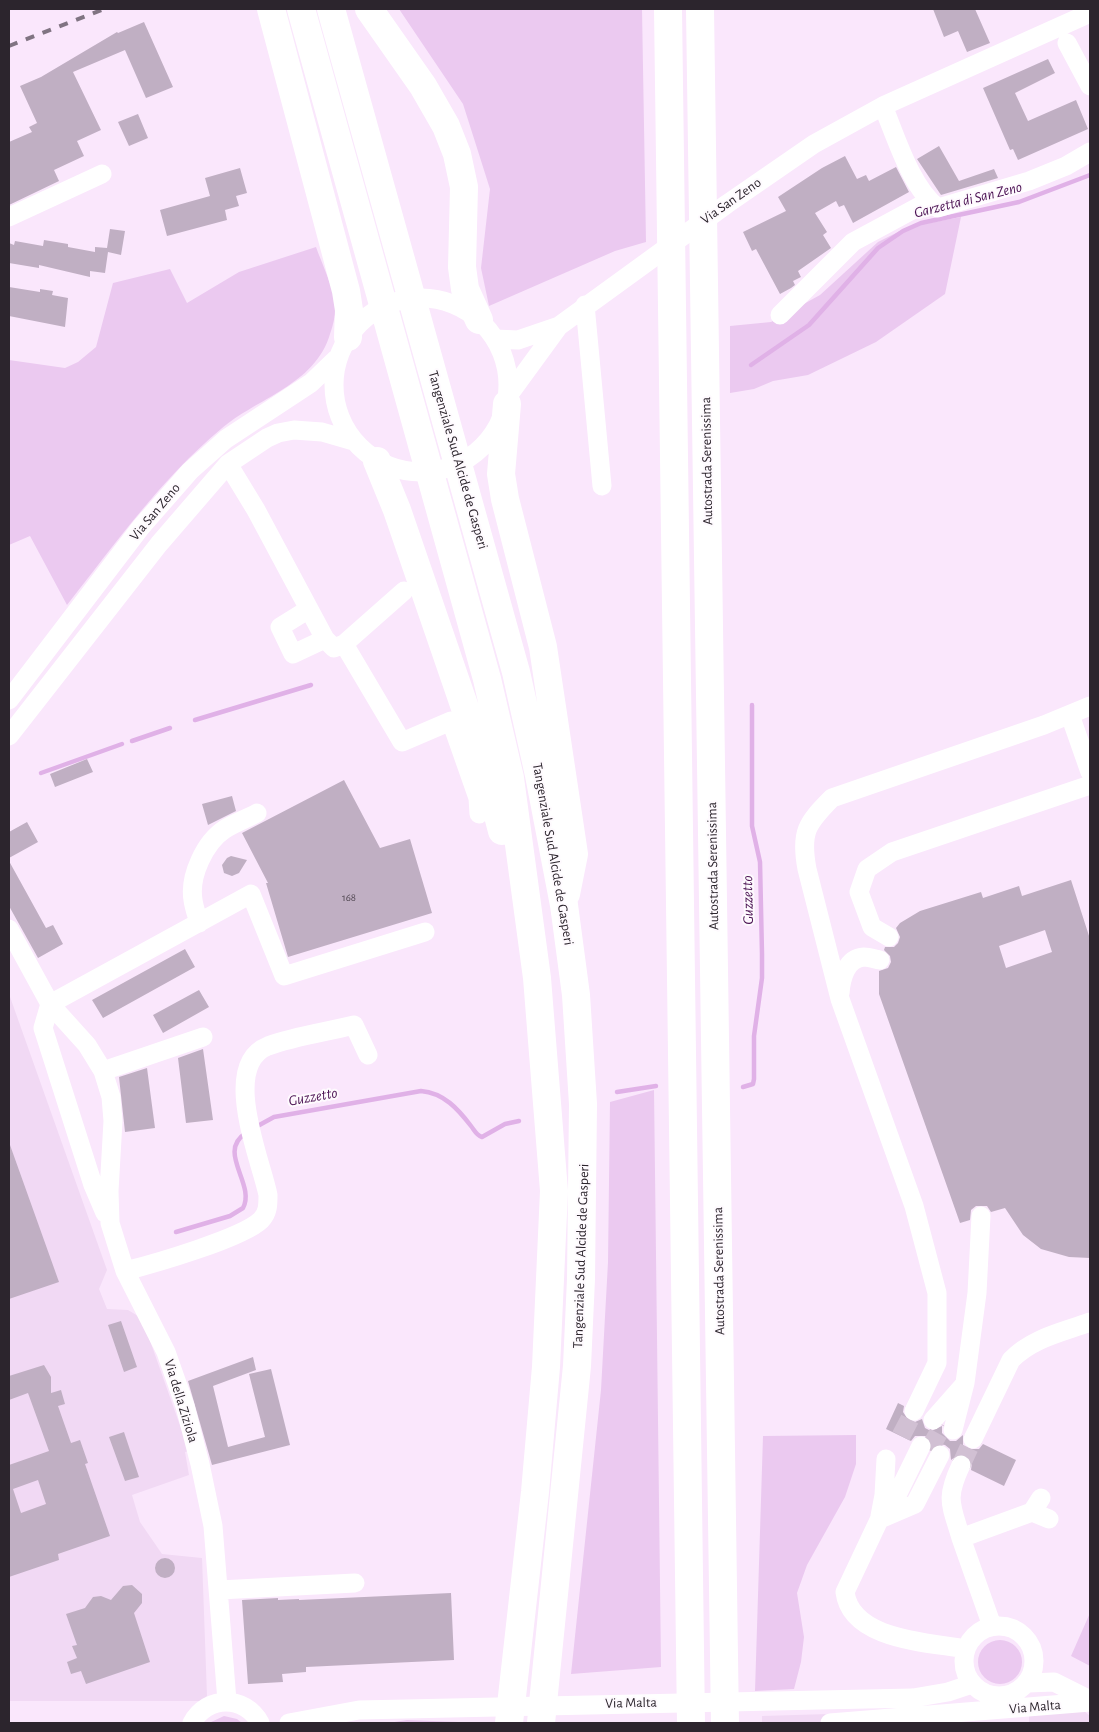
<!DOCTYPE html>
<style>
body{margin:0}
#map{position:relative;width:1099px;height:1732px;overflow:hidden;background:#fae7fc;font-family:"Alegreya Sans",sans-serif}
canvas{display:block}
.frame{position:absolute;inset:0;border:10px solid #2c252d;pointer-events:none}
</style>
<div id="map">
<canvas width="1099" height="1732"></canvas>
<div class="frame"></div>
</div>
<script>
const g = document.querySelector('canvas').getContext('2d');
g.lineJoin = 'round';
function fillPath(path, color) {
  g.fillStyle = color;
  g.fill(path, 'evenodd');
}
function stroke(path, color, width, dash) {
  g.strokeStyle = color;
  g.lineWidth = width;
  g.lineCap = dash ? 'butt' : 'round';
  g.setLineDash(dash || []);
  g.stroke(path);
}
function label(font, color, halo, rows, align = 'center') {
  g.font = font + ' "Alegreya Sans",sans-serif';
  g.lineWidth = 4;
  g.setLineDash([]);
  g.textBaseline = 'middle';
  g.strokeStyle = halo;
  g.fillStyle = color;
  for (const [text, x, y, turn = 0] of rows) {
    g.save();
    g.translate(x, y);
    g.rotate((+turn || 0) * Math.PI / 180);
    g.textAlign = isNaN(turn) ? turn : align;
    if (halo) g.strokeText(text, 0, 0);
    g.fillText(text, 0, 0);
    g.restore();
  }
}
fillPath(new Path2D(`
 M9,994l98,276 -8,19 8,20 21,1 10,6 10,19 41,116 -4,1 4,23 -57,20 8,27 22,32 40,4 5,138 -7,5h-191z
 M1078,1706l12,10v7h-61v-11z
 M829,1714l2,9h-69v-7z`), '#f1d9f4');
fillPath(new Path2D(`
 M399,9h243l4,233 -31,9 -126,55 -8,-38 9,-79 -27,-85z
 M961,217l-16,77 -69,48 -68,33 -35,6 -19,8 -24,4v-67l41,-4 49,-27 58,-53 30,-15z
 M316,247c5,14 18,43 20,57 0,9 -3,22 -6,30 -15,51 -73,64 -109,95 -60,50 -106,115 -154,176l-37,-69 -21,9v-185l56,8 13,-6 18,-15 17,-64 57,-14 17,34 52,-31z
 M654,1090l7,577 -90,7 30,-284 7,-128 2,-160z
 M856,1435v29l-11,33 -38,68 -10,28 7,44 -3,25 -7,27 -39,2 8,-255z
 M1090,1613v53l-19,-10z
 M978 1662a22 22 0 1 1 44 0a22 22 0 1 1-44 0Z
 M224,1716l13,3 5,4h-33z
 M407,1720l77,3h-96z`), '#ebc9f0');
stroke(new Path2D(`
 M751,365l58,-40 69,-77 25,-17 18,-8 98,-21 71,-27
 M195,720l116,-35
 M132,741l38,-13
 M41,773l81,-29
 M743,1087l10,-3 1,-5v-43l8,-58v-24l-2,-92 -8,-36v-121
 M617,1092l39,-6
 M254,1128l20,-11 147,-26c23,2 37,18 50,35 4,5 5,9 11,11l23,-13 14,-3
 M176,1232l54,-16 13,-8c13,-24 -27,-56 3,-75`), '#e0b1e7', 4.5);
fillPath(new Path2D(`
 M933,9h42l15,34 -23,9 -9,-21 -14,6z
 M144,22l29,65 -27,11 -21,-48 -52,22 28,58 -24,11 7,15 -30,14 5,11 -50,24v-63l23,-10 -3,-5 8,-4 -17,-37 21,-9 76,-45 1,1z
 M1048,59l7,14 -40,20 13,28 48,-21 12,29 -70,31 -5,-11 -3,1 -27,-62z
 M138,114l10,24 -19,8 -11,-24z
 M939,146l20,35 35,-12 4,9 -57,17 -24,-36z
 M845,156l12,23 9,-4 3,6 27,-14 13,25 -56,31 -9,-18 -5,2 -3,-6 -21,12 12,19 -4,3 8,13 -33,23 3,6 -8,4 2,4 -4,3 -11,6 -24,-45 -4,2 -9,-19 43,-21 -8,-14 44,-29z
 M240,168l7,25 -11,3 3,10 -14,4 2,10 -60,16 -7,-26 50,-14 -5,-18z
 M110,229l15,2 -4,24 -13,-3 -3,21 -15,-2v6l-51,-12v3l-30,-5v-20l5,2 1,-4 28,5 1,-6 24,4v3l27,5v-5l12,1z
 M9,287l31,5v-3l13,2 -1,4 16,3 -3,29 -56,-11z
 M87,759l6,13 -38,15 -5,-13z
 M344,780l36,68 30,-9 22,74 -144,44 -22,-74h2l-26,-50z
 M232,796l4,15 -28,14 -6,-21z
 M27,822l11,20 -29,16v-26z
 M231,856l16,4 -8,13 -7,3 -8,-3 -2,-8 5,-7z
 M9,861l37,67 7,-3 10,19 -25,14 -29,-52z
 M1071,880l19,59v319l-21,-1 -28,-8 -18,-14 -18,-27 -14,4 -4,-6h-11l-5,4 -1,10 -10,3 -81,-229v-23l9,-3 3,-6 -1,-6 -6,-6 1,-3h9l4,-4 2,-6 -4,-9 4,-5 20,-12 61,-19 2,6 36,-12 3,10zM1045,930l7,22 -46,16 -7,-22z
 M185,949l10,18 -92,51 -11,-18z
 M199,990l10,17 -46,26 -10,-18z
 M203,1049l10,71 -27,3 -8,-65z
 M147,1068l8,60 -30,4 -6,-55z
 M10,1145l49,137 -50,17v-153z
 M121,1321l16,46 -13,5 -16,-47z
 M253,1357l3,13 -43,16 15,61 37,-10 -16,-63 22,-5 19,76 -78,20 -24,-84z
 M44,1365l7,12v16l10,-3 4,14 -7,2 13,37 9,-3 8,23 -3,1 25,72 -52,18 1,6 -50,17v-112l40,-14 -21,-58 -19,7v-24zM38,1480l8,24 -25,9 -8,-24z
 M898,1403l6,3 -1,6 6,9 6,1 7,-3 3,9 6,3 11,-5v7l8,8h6l7,-6v10l6,4h10l4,-5 33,16 -12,26 -33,-16 1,-7 -6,-8 -7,-1 -8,6 -1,-11 -5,-4 -6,-1 -7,4 -1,-8 -6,-4h-10l-4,5 -25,-12z
 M124,1432l15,45 -14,4 -16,-44z
 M155 1568a10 10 0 1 1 20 0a10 10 0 1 1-20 0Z
 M132,1585l10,9v9l-8,10 16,49 -64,22 -5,-13 -10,3 -4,-12 10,-4 -5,-12 5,-1 -11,-31 19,-6 8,-11 8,-1 10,4 12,-14z
 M451,1593l3,67 -148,7v5l-24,2 1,8 -35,2 -6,-84 36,-2v2l21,-1v1z`), '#c0afc3');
stroke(new Path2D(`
 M901,1436l13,-25
 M929,1450l14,-25
 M961,1465l12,-26`), '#d1c0d3', 19, [19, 9]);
stroke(new Path2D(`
 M1067,43l23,43
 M883,106c13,31 28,82 55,102l91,-27 37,-15 24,-14
 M9,217l93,-43
 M334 385a87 87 0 1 1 174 0a87 87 0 1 1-174 0Z
 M585,305l17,181
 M780,315l73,-73 76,-41
 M495,339l23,1 41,-14 168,-122 87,-60 69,-38 207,-93
 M508,396l51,-70
 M228,464l28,46 69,129 9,9 10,-4
 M404,591l-60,53 58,98 49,-21 27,77 1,16
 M309,609l-29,18 13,27 32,-15
 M9,700l132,-173 49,-56 36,-32 85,-56 25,-24
 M1070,715l20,57
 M9,736l150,-192 69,-80 39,-26 11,-5 16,-3 28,2 31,9
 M199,923c-2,-8 -5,-15 -6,-23 -4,-24 12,-58 32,-71 10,-6 21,-10 32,-16
 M9,929l41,75 37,41 16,26 8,26 2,24 -4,70 1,32 15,48 41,81 19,54 15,58 13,62 14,175
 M889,937l-17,-10 -13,-35 8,-23 25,-17 198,-67
 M840,993c1,-14 6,-35 24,-36 5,0 11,2 16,3
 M103,1071l100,-34
 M105,1213l-12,-28 -50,-157 7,-24 201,-110 33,82 141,-44
 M125,1271c28,-7 118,-33 136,-51 7,-7 7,-15 7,-25 -7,-35 -48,-130 0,-149 27,-10 58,-14 86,-21l14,30
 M914,1411l23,-48v-70l-23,-87 -74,-207 -33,-130c-7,-37 0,-46 25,-71l212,-73 46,-19
 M933,1420l30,-34
 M953,1430l12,-47 12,-90 4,-77
 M973,1439l38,-79c21,-22 52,-28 79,-38
 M921,1446l-23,47 -19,27 -34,72c6,48 82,50 121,57
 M961,1465c-16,34 -10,39 0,73
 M1041,1498l-9,14 17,7
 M880,1516l4,-21 2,-36
 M880,1519l35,-15 25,-49
 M219,1590l136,-7
 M964 1661a35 35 0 1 1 70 0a35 35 0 1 1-70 0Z
 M992,1626l-31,-88 71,-26
 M1028,1683l26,-1 36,18
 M192,1723c15,-28 53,-28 68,0
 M289,1723l70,-13 554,-12 35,-6 24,-8
 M830,1723l260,-21`), '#fff', 19);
stroke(new Path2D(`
 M271,9l75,282 3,19 -1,27
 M301,9l186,670 23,99 27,200 17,213 -8,176 -11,125 -26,231
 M331,9l185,663 23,103 25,130 12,90 7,109 -2,175 -4,87 -36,357
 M369,9l54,77 23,40 11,28 7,33 -2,80 3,22 14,31
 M668,9l23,1714
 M700,9l25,1714
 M507,404l-6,70 4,25 38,148 31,207 -8,40
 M377,461l20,49 89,259 16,62`), '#fff', 28);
stroke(new Path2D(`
 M9,46l95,-37`), '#807482', 4, [9, 9]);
label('11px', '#514852', null, [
 ["168",349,898]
]);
label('14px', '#2c252d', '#fefafe', [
 ["Via San Zeno",731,201,-35],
 ["Tangenziale Sud Alcide de Gasperi",458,460,74],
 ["Autostrada Serenissima",707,461,-91],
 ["Via San Zeno",155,512,-50],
 ["Tangenziale Sud Alcide de Gasperi",553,854,80],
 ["Autostrada Serenissima",713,866,-91],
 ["Tangenziale Sud Alcide de Gasperi",581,1256,-88],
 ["Autostrada Serenissima",719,1271,-91],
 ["Via della Ziziola",181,1401,73],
 ["Via Malta",631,1703,-1],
 ["Via Malta",1035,1707,-5]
]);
label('italic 15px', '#4b1253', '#fefafe', [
 ["Garzetta di San Zeno",968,200,-14],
 ["Guzzetto",748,900,-91],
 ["Guzzetto",313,1097,-10]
]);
</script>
